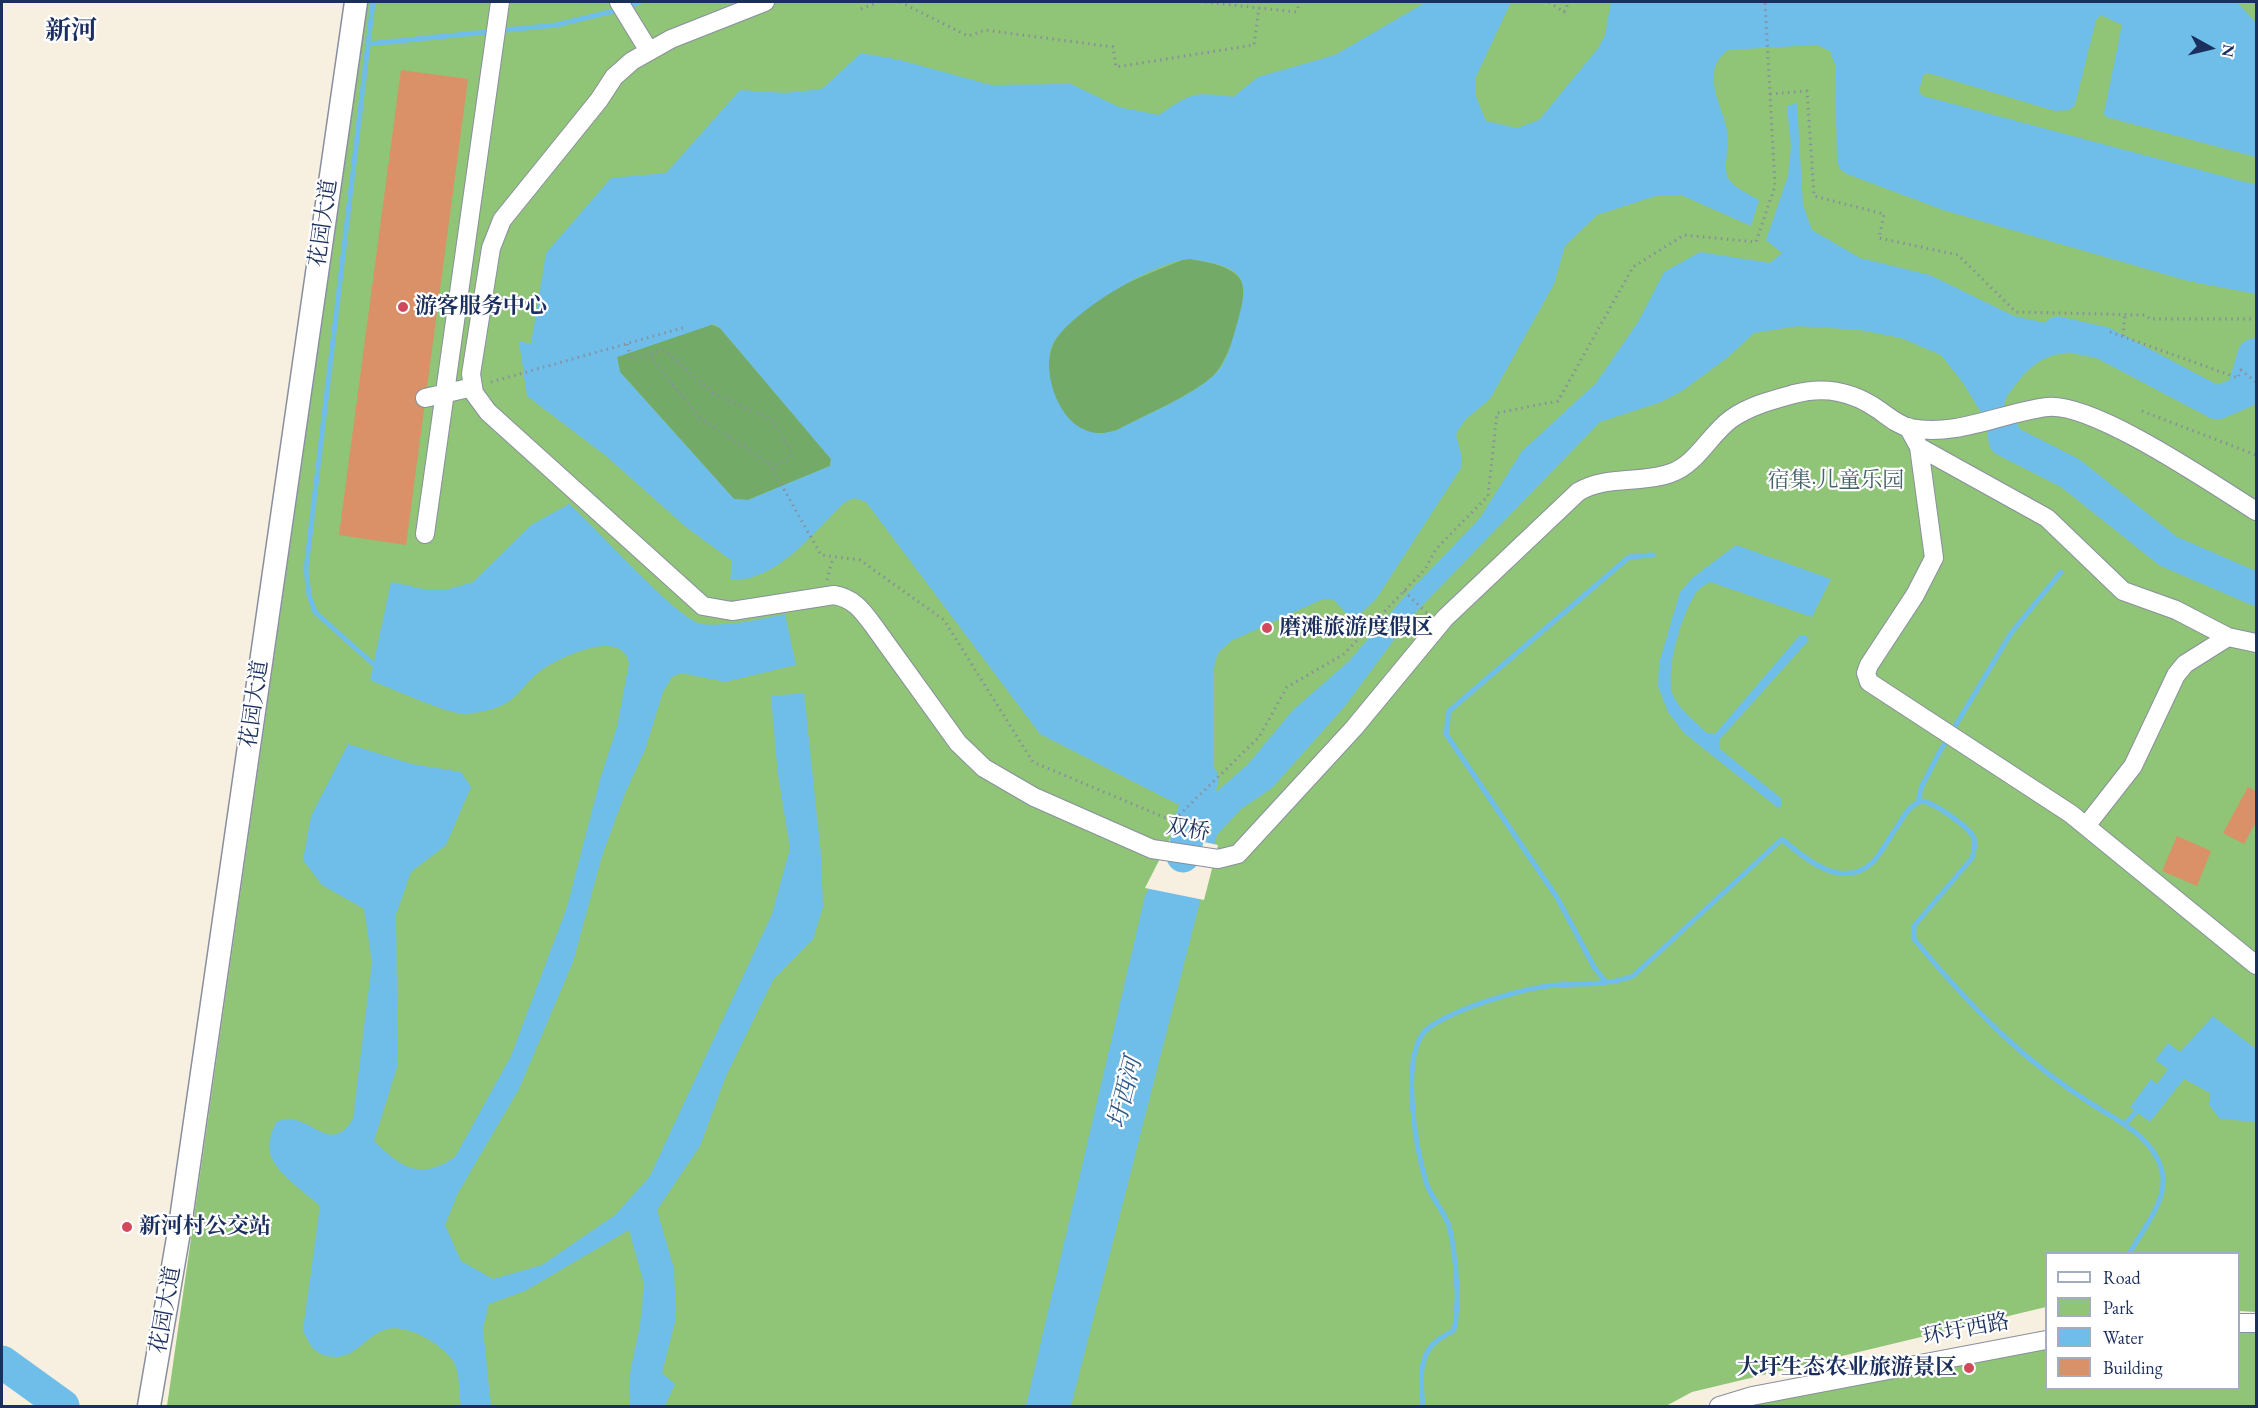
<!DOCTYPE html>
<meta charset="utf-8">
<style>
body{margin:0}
#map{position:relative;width:2258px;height:1408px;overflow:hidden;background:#f7efdf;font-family:"EB Garamond",serif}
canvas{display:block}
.frame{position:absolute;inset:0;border:3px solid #1b2f5e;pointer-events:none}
.legend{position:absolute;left:2045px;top:1252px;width:195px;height:138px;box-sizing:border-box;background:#fff;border:2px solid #a4acbf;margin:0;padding:8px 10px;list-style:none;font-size:18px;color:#1b2f5e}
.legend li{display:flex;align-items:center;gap:12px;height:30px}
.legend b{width:30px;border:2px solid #a4acbf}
.north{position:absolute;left:2180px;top:18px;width:60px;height:60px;-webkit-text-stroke:4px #fff;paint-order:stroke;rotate:98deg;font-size:16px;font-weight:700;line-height:24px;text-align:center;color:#1b2f5e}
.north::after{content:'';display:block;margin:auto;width:21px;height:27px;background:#1b2f5e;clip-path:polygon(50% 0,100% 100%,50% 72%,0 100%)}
</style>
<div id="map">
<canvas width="2258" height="1408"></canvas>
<div class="frame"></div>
<ul class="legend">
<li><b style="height:8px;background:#fff"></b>Road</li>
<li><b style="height:16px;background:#90c476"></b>Park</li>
<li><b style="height:16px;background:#6fbee9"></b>Water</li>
<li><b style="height:16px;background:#da9167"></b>Building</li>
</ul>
<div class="north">N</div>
</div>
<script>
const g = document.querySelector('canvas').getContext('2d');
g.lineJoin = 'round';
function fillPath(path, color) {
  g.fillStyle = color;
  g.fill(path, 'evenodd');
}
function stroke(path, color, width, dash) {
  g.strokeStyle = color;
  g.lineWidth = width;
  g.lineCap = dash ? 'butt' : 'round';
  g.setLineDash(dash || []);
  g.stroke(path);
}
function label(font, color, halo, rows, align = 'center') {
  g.font = font + ' "EB Garamond","Noto Serif SC",serif';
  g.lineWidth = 4.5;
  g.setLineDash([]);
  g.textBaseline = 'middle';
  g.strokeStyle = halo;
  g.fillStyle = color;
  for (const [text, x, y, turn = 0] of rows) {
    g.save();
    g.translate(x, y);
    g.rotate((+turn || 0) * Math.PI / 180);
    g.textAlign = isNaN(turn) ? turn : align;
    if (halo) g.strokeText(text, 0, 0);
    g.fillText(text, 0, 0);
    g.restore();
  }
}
fillPath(new Path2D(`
 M368,2h1888v1310l-17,-1 -1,-57h-192v53l-354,85 -26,14h-1499z
 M2239,1323h17v83h-537l327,-66v48h192z`), '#90c476');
fillPath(new Path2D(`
 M1190,259c16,3 40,6 50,20 13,16 -12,84 -27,97 -22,20 -68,39 -96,54 -12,4 -24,5 -36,-1 -26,-14 -42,-65 -25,-90 27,-41 82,-61 126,-79z
 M710,324l10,4 111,131 -1,7 -82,34 -14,-1 -114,-127 -3,-15z`), '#74aa67');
fillPath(new Path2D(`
 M1426,2h85l-36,77v15l11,27 31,7 22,-8 60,-73 6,-12 6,-33h626l19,21v134l-150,-40 -2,-4 18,-88 -21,-10 -5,5 -21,85 -6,5 -14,1 -127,-38 -5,2 -4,17 4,4 333,89v109l-68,-13 -245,-71 -96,-36 -7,-5 -3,-9 -2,-95 -5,-14 -13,-6 -89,5c-31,23 -3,57 0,86 1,12 -5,32 0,42 6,10 21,16 31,22l-8,26 -70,-31h-22l-62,20 -32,31 -11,38 -64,115 -24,20 -8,11 -2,5 6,23 -1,10 -85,131 -23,22 -19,-21 -11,-1 -92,42 -13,12 -5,18v94l-26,31 -10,8 -137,-70 -174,-232 -12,-4 -9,4c-32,30 -67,80 -115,78l2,-19 -46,-34 -80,-71 -79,-60 -8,-55 12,3 15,-91 65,-75 55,-5 74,-83 45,3 37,-4 39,-36 39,7 91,25 80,-1 48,23 40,8c34,-23 34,-23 74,-18l25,-20 77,-22zM1190,259c58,8 61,20 45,72 -5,16 -9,34 -22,45 -22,20 -69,40 -96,54 -12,4 -24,5 -36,-2 -24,-12 -39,-58 -29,-82 13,-31 105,-86 138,-87zM714,324l6,4 111,131 -1,7 -82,34 -14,-1 -114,-127 -3,-15z
 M1797,103l6,102 9,25 48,28 70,17 84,41 86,19v18c-36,-3 -60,-1 -84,31 -6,8 -12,14 -12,24l-22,6 -19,-31 -22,-28 -40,-17 -41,-8 -62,-4 -44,7 -27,25 -45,33 -21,11 -61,20 -189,195 -66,89 -73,82 -31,21 -24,26 -146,571h-45l119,-510 35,-72 68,-60 45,-54 56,-49 56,-65 75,-78 42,-67 74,-68 42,-61 26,-50 36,-20 70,11 12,-10 -16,-13 22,-64 3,-29 -4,-41z
 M569,504c25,21 109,117 133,120 27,3 56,-5 83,-10l11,51 -71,17 -44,-9 -9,4 -9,15 -18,58 -19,41 -24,65 -29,106 -54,127 -61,104 -13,32 16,36 32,18 49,-14 73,-50 35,-39 122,-262 18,-66 -12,-73 -7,-79 33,-3 17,162 2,52 -10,32 -40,41 -47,96 -26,70 -43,64 17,59 2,49 -14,55 13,11 -10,22h-35l-1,-28 11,-53 4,-41 -15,-54 -104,61 -36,13 -6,24 8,78h-30c-2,-12 -1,-35 -8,-45 -12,-18 -48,-39 -69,-31 -22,8 -30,32 -57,26 -15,-4 -18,-13 -24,-26l17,-124c-16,-15 -47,-34 -51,-56 -1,-10 4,-20 7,-28 4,-1 10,-4 14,-3 25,2 42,34 63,0l19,-157 -8,-53 -42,-24 -19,-25 8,-44 37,-72 64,20 49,8 10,15 -25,58 -35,27 -15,43 2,149 -24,77c28,27 46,40 81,16l56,-101 56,-149 34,-131 16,-49 12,-64c-7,-35 -65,-7 -83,4 -16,9 -26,28 -41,37 -12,6 -27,9 -40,10 -15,1 -77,-27 -95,-34l21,-98 33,7h25l24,-7 58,-57z
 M1736,545l95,34 -19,38 -102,-35c-5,3 -11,6 -14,11 -14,20 -34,84 -21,106 7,13 22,24 32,34l8,1 85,-99h6l3,5 -89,99v10l62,50v7l-4,2 -94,-75 -16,-21 -10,-26 1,-23 21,-71 12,-14z
 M2213,1016l43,33v73l-36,-3 -11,-14 1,-12 -26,-14 -34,43 -20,-15 21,-28 6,5 11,-15 -13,-9 13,-17 12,9z`), '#6fbee9');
fillPath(new Path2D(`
 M1172,835l46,10 -14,55 -59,-12z`), '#f7efdf');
stroke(new Path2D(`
 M627,7l13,-5
 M368,44l188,-19 62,-15
 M372,663l-57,-51 -6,-17 -3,-26 67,-567
 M1918,802l3,-14 18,-35 72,-120 50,-61
 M1605,981l-11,-14 -36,-68 -112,-165 3,-23 180,-154 24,-2
 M2125,1124l11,-12
 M1423,1406c-2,-22 -6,-51 15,-66 4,-4 11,-6 16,-10 6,-27 2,-73 -4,-100 -4,-18 -19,-31 -24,-48 -10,-34 -26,-123 -1,-151 9,-9 28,-17 40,-22 23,-9 59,-20 83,-23 28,-3 60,0 85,-10l149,-137c23,20 61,52 91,23 9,-10 16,-24 24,-35 7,-11 12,-22 25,-26 13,2 47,26 52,37 2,7 0,14 -2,20l-58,68v13c56,67 109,123 184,169 26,16 56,31 64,63 7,29 -20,59 -33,83`), '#6fbee9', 5);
stroke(new Path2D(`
 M2058,333l45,10 114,60 26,-11 11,-37 2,1
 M2004,434l1,6 65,33 98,78 88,38
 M1183,856l19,-77
 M2,1362l61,44`), '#6fbee9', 33);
fillPath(new Path2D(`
 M401,70l67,9 -62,466 -67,-10z
 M2248,787l8,4v31l-12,22 -21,-11z
 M2177,836l34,15 -14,35 -35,-15z`), '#da9167');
const minor = new Path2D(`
 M619,2l30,49
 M765,2l-94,37 -39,22 -18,16 -15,23 -97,120 -11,28 -20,126 3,19 14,19 215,194 29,5 102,-16c19,3 28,15 39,30l85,118 26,25 50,29 118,52 66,10 20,-5 116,-126 91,-110 133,-126c28,-17 63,-8 93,-19 25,-8 39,-39 60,-54 18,-13 41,-19 63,-25 31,-8 58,-3 85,16 10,7 19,15 31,18 48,9 90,-15 137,-21 47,-5 167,78 209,104
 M425,398l48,-11
 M1908,427l11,20 15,111 -19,37 -46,70 -3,8 3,9 202,132 185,151
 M1919,447l128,71 76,73 53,19 52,27 28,6
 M425,534l75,-532
 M2086,826l47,-60 43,-91 9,-11 43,-27
 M2238,1323h18
 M1719,1406l33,-10 294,-56`);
const major = new Path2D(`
 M149,1406l31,-180 176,-1224`);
stroke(minor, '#898f9e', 20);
stroke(major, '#898f9e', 25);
stroke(new Path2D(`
 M900,2l68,34 17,-6 128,17 3,20 138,-22 5,-37
 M1205,2l91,10 4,-10
 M1549,2l15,10 5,-10
 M861,9l17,-7
 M1770,94l37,-3 7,105 70,18 -5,24 79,17 58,57 129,3 5,4h106
 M2110,332l128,46 3,-8 15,12
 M2123,336l2,-22
 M627,344l4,15 33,-9 49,43 58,26 22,36 -20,13
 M650,356l50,62 69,45 52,92 39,5 84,60 89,142 140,59 86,-84 28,-50 57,-33 81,-85 11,-20 52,-53 9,-83 61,-12 75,-134 51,-32 72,7 19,-56 -10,-184
 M491,382l195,-55
 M2142,411l114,44
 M827,580l6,-23
 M1404,591l23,22`), '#898f9e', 3, [1.5, 4.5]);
stroke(minor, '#fff', 18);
stroke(major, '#fff', 22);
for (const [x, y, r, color] of [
 [403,307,6,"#d1495b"],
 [1267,628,6,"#d1495b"],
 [127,1227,6,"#d1495b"],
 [1969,1368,6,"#d1495b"]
]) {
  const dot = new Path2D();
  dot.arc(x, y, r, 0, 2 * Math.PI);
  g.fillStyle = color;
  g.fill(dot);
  stroke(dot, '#fff', 2);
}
label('22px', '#1b2f5e', '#fff', [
 ["花园大道",324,223,-82],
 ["花园大道",255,704,-82],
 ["双桥",1188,830,9],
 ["花园大道",166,1310,-80],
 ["环圩西路",1966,1330,-11]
]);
label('bold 22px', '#1b2f5e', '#fff', [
 ["游客服务中心",415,307],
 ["磨滩旅游度假区",1279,628],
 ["新河村公交站",139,1227],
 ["大圩生态农业旅游景区",1957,1368,"right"]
], 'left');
label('22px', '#446366', '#fff', [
 ["宿集·儿童乐园",1836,481]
]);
label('italic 24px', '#345a88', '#fff', [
 ["圩西河",1126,1093,-76]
]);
label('bold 26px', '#1b2f5e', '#fff', [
 ["新河",71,32]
]);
</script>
